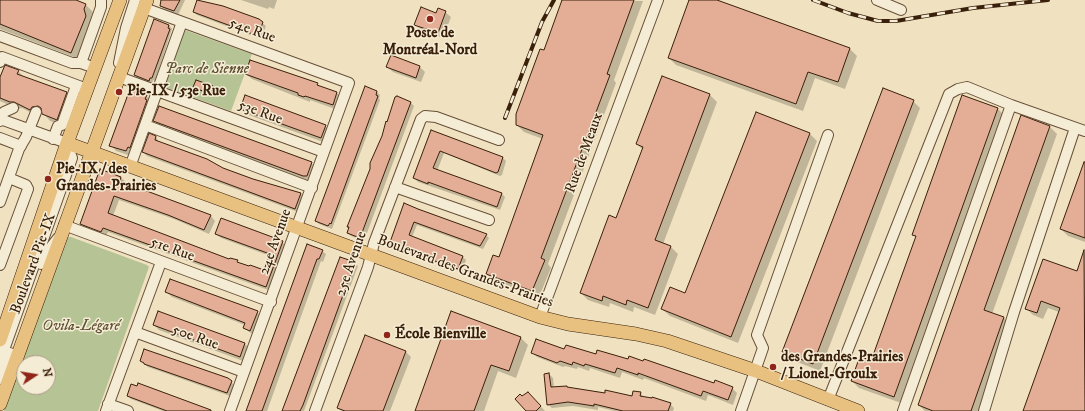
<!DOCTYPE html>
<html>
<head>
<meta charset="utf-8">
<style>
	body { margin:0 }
	#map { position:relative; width:1085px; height:411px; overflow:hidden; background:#f0e2c0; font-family:"IM FELL DW Pica",serif }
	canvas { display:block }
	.north { position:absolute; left:16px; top:355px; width:40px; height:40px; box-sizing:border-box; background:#f5ecd6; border:1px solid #aa9a85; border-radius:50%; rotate:78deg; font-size:11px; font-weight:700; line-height:16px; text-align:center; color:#3a200b }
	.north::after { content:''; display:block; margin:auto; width:14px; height:18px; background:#8f2418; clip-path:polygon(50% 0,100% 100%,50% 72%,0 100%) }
</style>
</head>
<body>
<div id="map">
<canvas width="1085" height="411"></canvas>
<div class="north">N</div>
</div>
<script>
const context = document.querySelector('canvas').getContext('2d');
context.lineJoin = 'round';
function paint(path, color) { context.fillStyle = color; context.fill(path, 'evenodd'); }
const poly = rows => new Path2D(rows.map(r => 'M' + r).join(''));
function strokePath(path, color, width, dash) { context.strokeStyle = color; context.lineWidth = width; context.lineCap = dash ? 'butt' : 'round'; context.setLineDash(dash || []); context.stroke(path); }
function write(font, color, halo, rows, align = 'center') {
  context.font = font + ' "IM FELL DW Pica",serif'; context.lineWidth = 3; context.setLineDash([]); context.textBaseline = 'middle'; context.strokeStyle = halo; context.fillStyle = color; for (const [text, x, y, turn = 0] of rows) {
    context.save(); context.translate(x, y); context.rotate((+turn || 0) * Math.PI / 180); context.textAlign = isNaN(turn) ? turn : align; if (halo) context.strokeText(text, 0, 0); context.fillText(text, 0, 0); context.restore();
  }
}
paint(poly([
	[182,29,252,54,231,111,162,86],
	[68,237,71,237,147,265,149,267,98,411,4,411],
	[24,363,48,363,48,387,24,387]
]), '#b6c495');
paint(poly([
	[0,0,73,0,86,5,93,12,91,17,92,24,79,59,0,29],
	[163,0,185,0,178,15,165,10,161,6],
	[198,0,223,7,262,23,266,26,261,39,197,15,194,12],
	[241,0,277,0,274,9,269,7,268,9],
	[563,0,643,1,614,80,616,83,548,264,551,268,539,297,494,281,487,274,500,258,543,139,524,132,517,125],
	[690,0,715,0,850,49,857,56,845,89,815,78,803,111,676,65,669,58],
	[445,12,451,17,443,38,421,30,416,25,437,14],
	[155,20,169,25,172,29,155,81,153,80,152,84,138,79,135,75],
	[387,67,420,67,425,72,421,82,393,72],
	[18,71,24,77,66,93,73,100,64,126,50,121,43,113,37,116,22,108,18,109,0,101,0,82],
	[246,74,317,84,321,87,337,93,342,99,338,110,310,100,310,102,252,79],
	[662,77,710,95,717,102,663,244,671,247,678,254,655,315,634,307,633,312,610,303,609,307,588,300,581,293,617,219,643,150,637,144],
	[194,87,212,87,215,90,213,96,198,90],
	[365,87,377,92,380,95,379,98,380,100,332,229,319,224,316,221],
	[146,96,152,101,131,156,116,151,111,145],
	[963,97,998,109,1005,116,901,403,859,388,852,381,872,362,917,238,913,235],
	[913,101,920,108,820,371,790,359,783,352],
	[411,103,414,106,364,241,351,236,348,233,348,226,388,123],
	[241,108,325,126,330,131,326,143,246,114],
	[757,113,810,134,817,141,738,343,670,316,662,309,686,294],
	[154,121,311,163,317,168,309,181,160,126],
	[1050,127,1057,134,992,314,1004,318,1011,325,980,411,925,411,919,405],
	[431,131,503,158,506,161,502,175,500,176,444,153,437,171,502,194,505,197,500,210,418,182,414,178],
	[150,135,156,137,159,142,223,169,253,180,301,194,304,197,298,212,147,156,143,152],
	[1085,163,1085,242,1068,236,1061,229],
	[100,170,121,178,126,182,125,184,211,216,215,221,209,234,174,219,119,200,113,216,230,260,264,271,270,256,221,238,216,234,282,242,287,247,271,291,108,232,106,236,86,229,81,224],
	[405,204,486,235,489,238,483,249,417,225,412,237,463,257,466,260,462,272,393,248,390,244],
	[307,245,322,251,326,254,323,262,321,261,267,411,247,411],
	[1085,250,1085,411,1024,411,1059,312,1048,308,1043,319,1033,315,1026,308,1077,272],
	[354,263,358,266,304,411,283,411],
	[166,291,257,312,262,317,255,336,244,328,245,325,172,297],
	[158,312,245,344,250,349,246,362,159,330,154,325],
	[366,336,406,352,411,357,390,411,342,411,338,408],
	[521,338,528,345,516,378,498,371,484,411,416,411],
	[565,350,596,355,732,388,737,393,733,405,708,395,706,401,644,378,643,380,622,372,620,378,590,368,589,371,578,367,577,369,565,366,563,367,537,357,532,352],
	[141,361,231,382,234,385,230,396,148,367],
	[549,374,553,378,554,388,632,398,640,393,644,397,670,404,674,408,673,411,615,411,598,407,598,410,573,406,552,408,548,405],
	[128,396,211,411,163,411,131,399],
	[522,398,533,398,545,411,527,411]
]), '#0003');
const building = poly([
	[0,0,76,0,86,4,84,9,86,16,71,53,0,24,0,0],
	[161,0,180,0,174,11,160,6,161,0],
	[197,0,223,6,259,19,263,22,258,36,193,12,197,0],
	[562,0,634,0,607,74,610,75,541,258,545,260,532,291,486,274,493,255,499,257,543,135,516,125,516,114,540,49,544,50,562,0],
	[689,0,717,0,850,48,838,82,808,72,796,104,668,58,689,0],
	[421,7,436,13,438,8,446,11,438,33,414,25,421,7],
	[154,19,169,25,168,28,170,29,152,78,150,78,149,81,134,75,154,19],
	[391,55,420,66,416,78,386,67,391,55],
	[250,60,318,83,317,85,337,92,333,105,305,96,304,97,298,95,298,93,245,74,250,60],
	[5,65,19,70,17,74,67,92,57,120,42,114,41,108,38,106,32,107,30,110,14,102,10,102,0,98,0,77,5,65],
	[662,76,710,94,655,240,671,246,648,308,627,300,626,305,603,296,602,301,580,293,609,215,616,218,643,147,636,144,662,76],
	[196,80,213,86,210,94,193,87,196,80],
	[365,86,377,91,376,95,378,96,331,224,330,223,328,226,315,221,365,86],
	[883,88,914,100,813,364,782,352,883,88],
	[130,89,147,95,145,99,147,100,130,148,128,147,126,151,109,146,130,89],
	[245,95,326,125,321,138,240,109,245,95],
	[962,95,998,108,894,397,851,381,860,356,871,361,916,236,912,235,962,95],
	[397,96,411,102,360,238,347,233,349,227,347,227,370,169,370,163,382,136,386,121,387,122,395,97,397,96],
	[159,106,312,162,307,176,303,176,153,121,159,106],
	[756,112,810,133,731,337,661,309,670,287,685,293,756,112],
	[1021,115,1050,126,984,310,1004,317,971,411,933,411,918,405,1021,115],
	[431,130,503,157,498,172,496,173,440,151,433,168,502,193,497,207,428,182,428,184,413,178,431,130],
	[149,133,156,136,155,140,207,159,223,168,253,179,301,193,295,209,142,152,149,133],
	[1084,162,1085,162,1085,238,1060,229,1084,162],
	[100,169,121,177,120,181,211,215,204,230,168,215,114,196,108,213,229,259,230,258,238,260,237,262,249,266,250,265,264,270,270,254,215,234,221,218,283,241,266,287,103,228,101,232,80,224,100,169],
	[404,203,418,209,487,234,480,246,414,222,409,235,463,256,458,269,389,245,404,203],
	[307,244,323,250,319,259,317,259,262,411,246,411,307,244],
	[1084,250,1085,411,1023,411,1060,308,1041,301,1037,313,1025,309,1043,259,1077,271,1084,250],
	[340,257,355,262,303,405,300,411,282,411,340,257],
	[170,279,258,311,250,331,243,328,245,323,165,292,170,279],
	[158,311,245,343,240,357,153,325,158,311],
	[451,311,521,337,509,371,491,365,474,411,415,411,451,311],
	[365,335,406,351,383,411,345,411,337,408,365,335],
	[536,339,564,349,566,345,596,354,597,350,628,359,629,356,643,361,644,359,714,383,715,380,733,387,728,400,703,391,701,396,638,373,638,375,617,368,615,373,585,364,584,366,573,362,572,365,560,361,557,363,531,353,536,339],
	[144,349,228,378,232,381,227,393,144,364,144,363,140,361,144,349],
	[549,373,551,387,567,386,567,387,605,393,605,390,632,396,633,391,641,392,640,396,652,398,652,397,671,403,668,411,623,411,594,404,594,406,568,402,547,405,544,374,549,373],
	[138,383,211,410,211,411,167,411,127,396,131,384,137,386,138,383],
	[528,392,541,406,536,411,526,411,515,399,520,394,522,396,528,392]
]);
paint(building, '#e4ad95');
strokePath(building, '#3a200b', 1);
const minor = poly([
	[877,0,901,10],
	[144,8,349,83,230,411],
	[0,36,72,63,81,63],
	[0,62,2,57,87,89],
	[119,63,126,28,135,0],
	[95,68,81,63,101,7,101,0],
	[119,77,324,152],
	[0,119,67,143,72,158,0,361],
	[0,121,4,112,13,108],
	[145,125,312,188],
	[0,138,21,146],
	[53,139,58,126,62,125,76,86],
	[130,167,182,22],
	[395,187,489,220],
	[0,202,19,149,26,137,36,112],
	[64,225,271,302],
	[41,264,44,256,58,238],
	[0,265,28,189,26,185,9,178],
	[540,317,658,0],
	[135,332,244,372],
	[0,379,10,353],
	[828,400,949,94,958,89,967,87,1011,105,1085,131],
	[108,404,128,411],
	[106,411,161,262],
	[315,411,368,267,374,243,421,119,425,116,436,117,499,140],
	[741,411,763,348,757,335,828,135],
	[903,411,1011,105],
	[984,411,1014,312,1075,128]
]);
const major = poly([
	[67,143,540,317,568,324,636,334,667,341,756,371,858,411],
	[0,340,67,143,120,0],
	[0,404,147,0]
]);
strokePath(minor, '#685038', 12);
strokePath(major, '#3a200b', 14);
strokePath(minor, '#f5ecd6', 10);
strokePath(major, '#e8c180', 13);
const rail = poly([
	[813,0,848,13,878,21,896,21,973,8,1048,0],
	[505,118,542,22,554,0]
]);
strokePath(rail, '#3a200b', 4);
strokePath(rail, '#f5ecd6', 2.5, [8]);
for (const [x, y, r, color] of [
	[430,19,4,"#8f2418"],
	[119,92,4,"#8f2418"],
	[48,179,4,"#8f2418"],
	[387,335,4,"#8f2418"],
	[773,367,4,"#8f2418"]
]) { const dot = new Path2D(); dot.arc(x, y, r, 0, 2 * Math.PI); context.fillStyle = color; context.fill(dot); strokePath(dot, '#f5ecd6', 1.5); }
write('15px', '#3a200b', '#f5ecd6', [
	["54e Rue",252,31,20],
	["53e Rue",260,113,20],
	["Rue de Meaux",585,153,-70],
	["24e Avenue",276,242,-70],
	["51e Rue",172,250,20],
	["Boulevard Pie-IX",34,264,-70],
	["25e Avenue",352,264,-71],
	["Boulevard des Grandes-Prairies",465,272,20],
	["50e Rue",195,338,20]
]);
write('bold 15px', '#3a200b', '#f5ecd6', [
	["Poste de",430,34,"center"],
	["Montréal-Nord",430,51,"center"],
	["Pie-IX / 53e Rue",127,92],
	["Pie-IX / des",56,170],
	["Grandes-Prairies",56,187],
	["École Bienville",395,335],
	["des Grandes-Prairies",781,358],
	["/ Lionel-Groulx",781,375]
], 'left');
write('italic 15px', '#5f5134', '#f5ecd6', [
	["Parc de Sienne",207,70],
	["Ovila-Légaré",81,327]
]);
</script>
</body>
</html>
